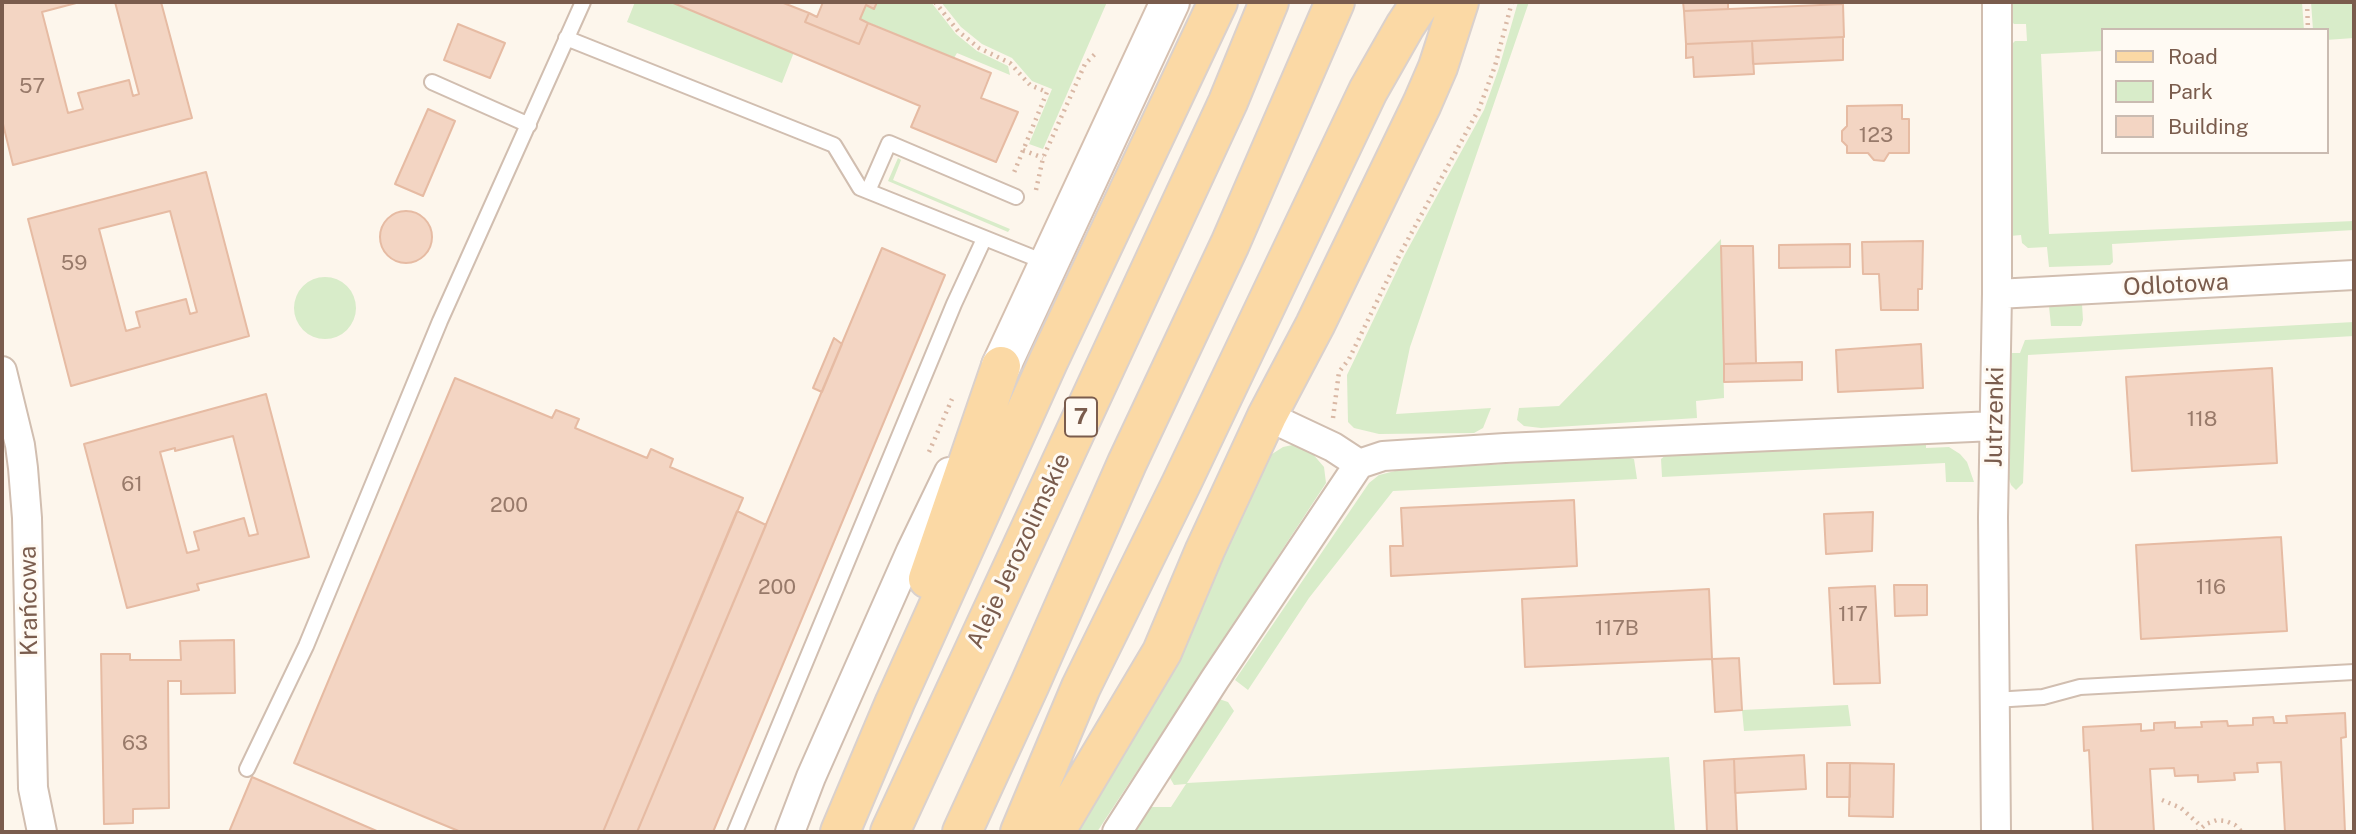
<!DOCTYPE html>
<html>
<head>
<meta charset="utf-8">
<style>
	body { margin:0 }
	#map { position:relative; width:2356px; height:834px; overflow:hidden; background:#fdf6ec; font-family:"Public Sans",sans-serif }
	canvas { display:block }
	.frame { position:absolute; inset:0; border:4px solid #7a5c4d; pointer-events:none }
	.legend { position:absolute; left:2101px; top:28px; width:228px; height:126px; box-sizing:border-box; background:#fffaf3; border:2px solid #cabbb1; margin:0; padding:9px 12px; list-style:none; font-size:21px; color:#7a5c4d }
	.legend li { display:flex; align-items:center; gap:14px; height:35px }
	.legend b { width:35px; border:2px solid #cabbb1 }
</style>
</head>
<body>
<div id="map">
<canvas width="2356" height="834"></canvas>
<div class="frame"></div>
<ul class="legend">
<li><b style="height:9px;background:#fbd9a5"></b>Road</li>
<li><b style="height:19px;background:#d8ecc9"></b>Park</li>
<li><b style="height:19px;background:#f3d5c3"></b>Building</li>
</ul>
</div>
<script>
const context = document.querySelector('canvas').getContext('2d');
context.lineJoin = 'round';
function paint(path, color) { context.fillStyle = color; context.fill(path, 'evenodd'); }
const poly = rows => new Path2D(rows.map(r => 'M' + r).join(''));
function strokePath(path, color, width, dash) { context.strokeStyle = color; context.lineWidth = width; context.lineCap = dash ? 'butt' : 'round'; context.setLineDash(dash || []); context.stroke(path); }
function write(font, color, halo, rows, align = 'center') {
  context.font = font + ' "Public Sans",sans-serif'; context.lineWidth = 6; context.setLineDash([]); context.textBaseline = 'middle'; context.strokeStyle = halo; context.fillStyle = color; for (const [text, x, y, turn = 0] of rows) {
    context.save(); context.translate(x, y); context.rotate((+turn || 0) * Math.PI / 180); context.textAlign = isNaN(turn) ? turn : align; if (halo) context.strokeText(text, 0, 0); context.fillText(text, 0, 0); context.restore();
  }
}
paint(poly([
	[635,2,671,2,794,52,782,83,627,22],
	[877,2,931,2,956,34,977,51,1008,66,1010,75,957,53,954,58,860,19,866,5,874,9],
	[941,2,1107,2,1043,149,1029,144,1052,89,1032,81,1012,58,982,44,961,27],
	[1518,2,1529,2,1410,347,1396,414,1491,408,1483,428,1474,433,1379,434,1354,428,1348,422,1347,375,1404,256,1484,110,1499,68],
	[2011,2,2302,2,2304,30,2102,30,2102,51,2041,54,2049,234,2354,221,2354,230,2112,244,2113,262,2110,265,2049,267,2047,247,2028,248,2022,243,2021,235,2010,236,2010,46,2015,41,2027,41,2026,24,2014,24,2010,20],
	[2311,2,2354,2,2354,38,2326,40,2326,30,2313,30],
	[898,158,901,160,893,180,1010,229,1008,232,888,181],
	[1721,239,1724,398,1696,401,1697,418,1541,428,1524,426,1517,420,1519,408,1559,406],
	'294 308a31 31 0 1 1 62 0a31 31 0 1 1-62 0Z',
	[2082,304,2083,320,2081,326,2051,326,2049,306],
	[2354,322,2354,336,2028,355,2023,483,2016,490,2011,485,2009,479,2010,353,2020,353,2025,340],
	[1926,442,1926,448,1949,447,1960,454,1967,462,1974,482,1946,482,1945,463,1662,477,1661,459,1666,455],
	[1297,444,1312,453,1324,467,1326,483,1097,832,1070,832,1269,456,1283,447],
	[1627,457,1634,459,1637,479,1393,491,1309,598,1248,690,1235,680,1369,483,1379,475,1399,470],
	[1219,699,1228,702,1234,711,1187,783,1669,757,1675,832,1133,832,1151,807,1171,807,1186,784,1174,785,1170,778,1172,771],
	[1848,705,1851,726,1744,731,1742,710]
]), '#d8ecc9');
const building = poly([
	[2,2,80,2,42,12,68,113,83,109,78,93,129,80,133,96,139,94,115,2,161,2,192,118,13,165,2,120,2,2],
	[671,2,781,2,809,13,805,22,859,44,868,23,991,73,981,98,1018,112,996,162,911,127,920,106,671,2],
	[823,2,877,2,874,9,866,5,860,19,868,23,859,44,805,22,809,13,817,17,823,2],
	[1683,2,1728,2,1728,9,1684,11,1683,2],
	[1843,4,1844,37,1686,44,1684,11,1843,4],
	[458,24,505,43,490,78,444,60,458,24],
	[1843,37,1843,60,1753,64,1752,41,1843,37],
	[1752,41,1754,74,1694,77,1693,57,1686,58,1686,44,1752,41],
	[1902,105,1902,119,1909,119,1909,153,1889,153,1884,161,1874,160,1868,153,1847,153,1847,146,1842,141,1842,131,1847,126,1847,106,1902,105],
	[428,109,455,121,423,196,395,184,428,109],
	[206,172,249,336,71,386,28,219,206,172],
	[170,211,197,312,190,314,186,299,136,312,140,327,126,331,99,229,170,211],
	'380 237a26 26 0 1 1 52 0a26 26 0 1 1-52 0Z',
	[1923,241,1922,289,1918,289,1918,310,1881,310,1879,274,1863,274,1862,242,1923,241],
	[1850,244,1850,267,1779,268,1779,245,1850,244],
	[1721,246,1753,246,1756,363,1724,364,1721,246],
	[882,248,945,275,713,832,637,832,882,248],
	[834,338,842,344,822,392,813,388,834,338],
	[1921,344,1923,388,1838,392,1836,350,1921,344],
	[1802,362,1802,380,1724,382,1724,364,1802,362],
	[2272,368,2277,463,2132,471,2126,377,2272,368],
	[455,378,552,418,556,410,579,419,575,428,647,458,651,449,673,459,670,467,743,498,603,832,461,832,294,763,455,378],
	[266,394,309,557,197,584,199,590,127,608,84,444,266,394],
	[233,436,258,534,249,536,244,518,194,532,199,550,187,553,160,452,175,448,175,451,233,436],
	[1574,500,1577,566,1391,576,1390,546,1403,546,1401,508,1574,500],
	[737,511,766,525,637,832,603,832,737,511],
	[1873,512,1872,551,1826,554,1824,514,1873,512],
	[2281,537,2287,631,2141,639,2136,545,2281,537],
	[1894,585,1927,585,1927,615,1895,616,1894,585],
	[1875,586,1880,683,1834,684,1829,588,1875,586],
	[1709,589,1712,659,1525,667,1522,599,1709,589],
	[234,640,235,693,181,694,181,681,168,681,169,808,133,809,133,823,104,824,101,654,130,654,130,660,181,660,180,641,234,640],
	[1739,658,1742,710,1715,712,1712,659,1739,658],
	[2345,713,2346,737,2341,738,2345,832,2285,832,2281,762,2257,763,2258,772,2234,773,2235,780,2198,782,2198,775,2175,776,2174,768,2150,769,2154,832,2093,832,2089,750,2084,751,2083,727,2141,724,2141,731,2154,730,2154,723,2175,722,2175,728,2202,727,2201,722,2227,721,2228,726,2253,725,2253,718,2273,717,2274,723,2287,723,2286,716,2345,713],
	[1804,755,1806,789,1735,793,1734,759,1804,755],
	[1734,759,1737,832,1707,832,1704,761,1734,759],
	[1827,763,1850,763,1850,797,1827,797,1827,763],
	[1850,763,1894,764,1893,817,1849,816,1850,763],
	[252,777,379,832,229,832,252,777]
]);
paint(building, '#f3d5c3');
strokePath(building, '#e6bba3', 2);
const service = poly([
	[566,38,834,145,860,188,1047,263],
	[432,82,529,125],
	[868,191,889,143,1016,197],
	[1994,700,2043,697,2080,687,2354,672],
	[247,769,306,646,440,321,583,2],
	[735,832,954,304,984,239]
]);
const minor = poly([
	[1997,294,2354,275],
	[2,371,20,445,23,468,27,518,33,788,42,832],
	[1267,416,1333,447,1359,464],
	[790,832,811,777,911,551,949,472],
	[1117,832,1215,679,1359,464,1383,456,1505,448,1994,426],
	[1996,832,1993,517,1997,294,1997,2]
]);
const secondary = poly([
	[1001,366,1170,2]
]);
const primary = poly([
	[928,579,1001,366],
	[840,832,895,702,1048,362,1218,2],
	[890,832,1228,102,1269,2],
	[962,832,1030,684,1127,463,1230,244,1335,2],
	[1020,832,1081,687,1181,484,1368,91,1405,26,1421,2],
	[1055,832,1162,652,1205,550,1267,416,1315,325,1422,104,1438,67,1459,2]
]);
strokePath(service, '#d1beb0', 18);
strokePath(minor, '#d1beb0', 32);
strokePath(secondary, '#d6c0b0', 42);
strokePath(primary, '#dad1cd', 42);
strokePath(poly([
	[935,2,958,31,979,48,1010,63,1030,85,1047,92,1013,175],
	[2307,2,2308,30],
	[1023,150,1043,158],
	[1036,190,1043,158,1085,64,1095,54],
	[1333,418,1339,372,1349,359,1400,254,1479,109,1495,66,1512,2],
	[929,452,952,399],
	[2162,800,2181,808,2202,827],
	[2197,832,2206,824,2217,820,2226,821,2235,825,2242,832]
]), '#d9b8a5', 4.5, [2, 5]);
strokePath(service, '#fff', 14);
strokePath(minor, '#fff', 28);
strokePath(secondary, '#fff', 38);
strokePath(primary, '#fbd9a5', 38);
write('21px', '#987a6a', null, [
	["57",32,87],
	["123",1876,136],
	["59",74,264],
	["118",2202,420],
	["61",132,485],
	["200",509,506],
	["200",777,588],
	["116",2211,588],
	["117",1853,615],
	["117B",1617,629],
	["63",135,744]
]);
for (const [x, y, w] of [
	[1081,417,32]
]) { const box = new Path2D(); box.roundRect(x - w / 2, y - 19.5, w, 39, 5); context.fillStyle = '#fffaf3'; context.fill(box); strokePath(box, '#7a5c4d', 2); }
write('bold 23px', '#7a5c4d', null, [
	["7",1081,417]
]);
write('24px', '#7a5c4d', '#fffaf3', [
	["Odlotowa",2176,285,-3],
	["Jutrzenki",1995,417,-89],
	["Aleje Jerozolimskie",1019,551,-65],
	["Krańcowa",29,601,-91]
]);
</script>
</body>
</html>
